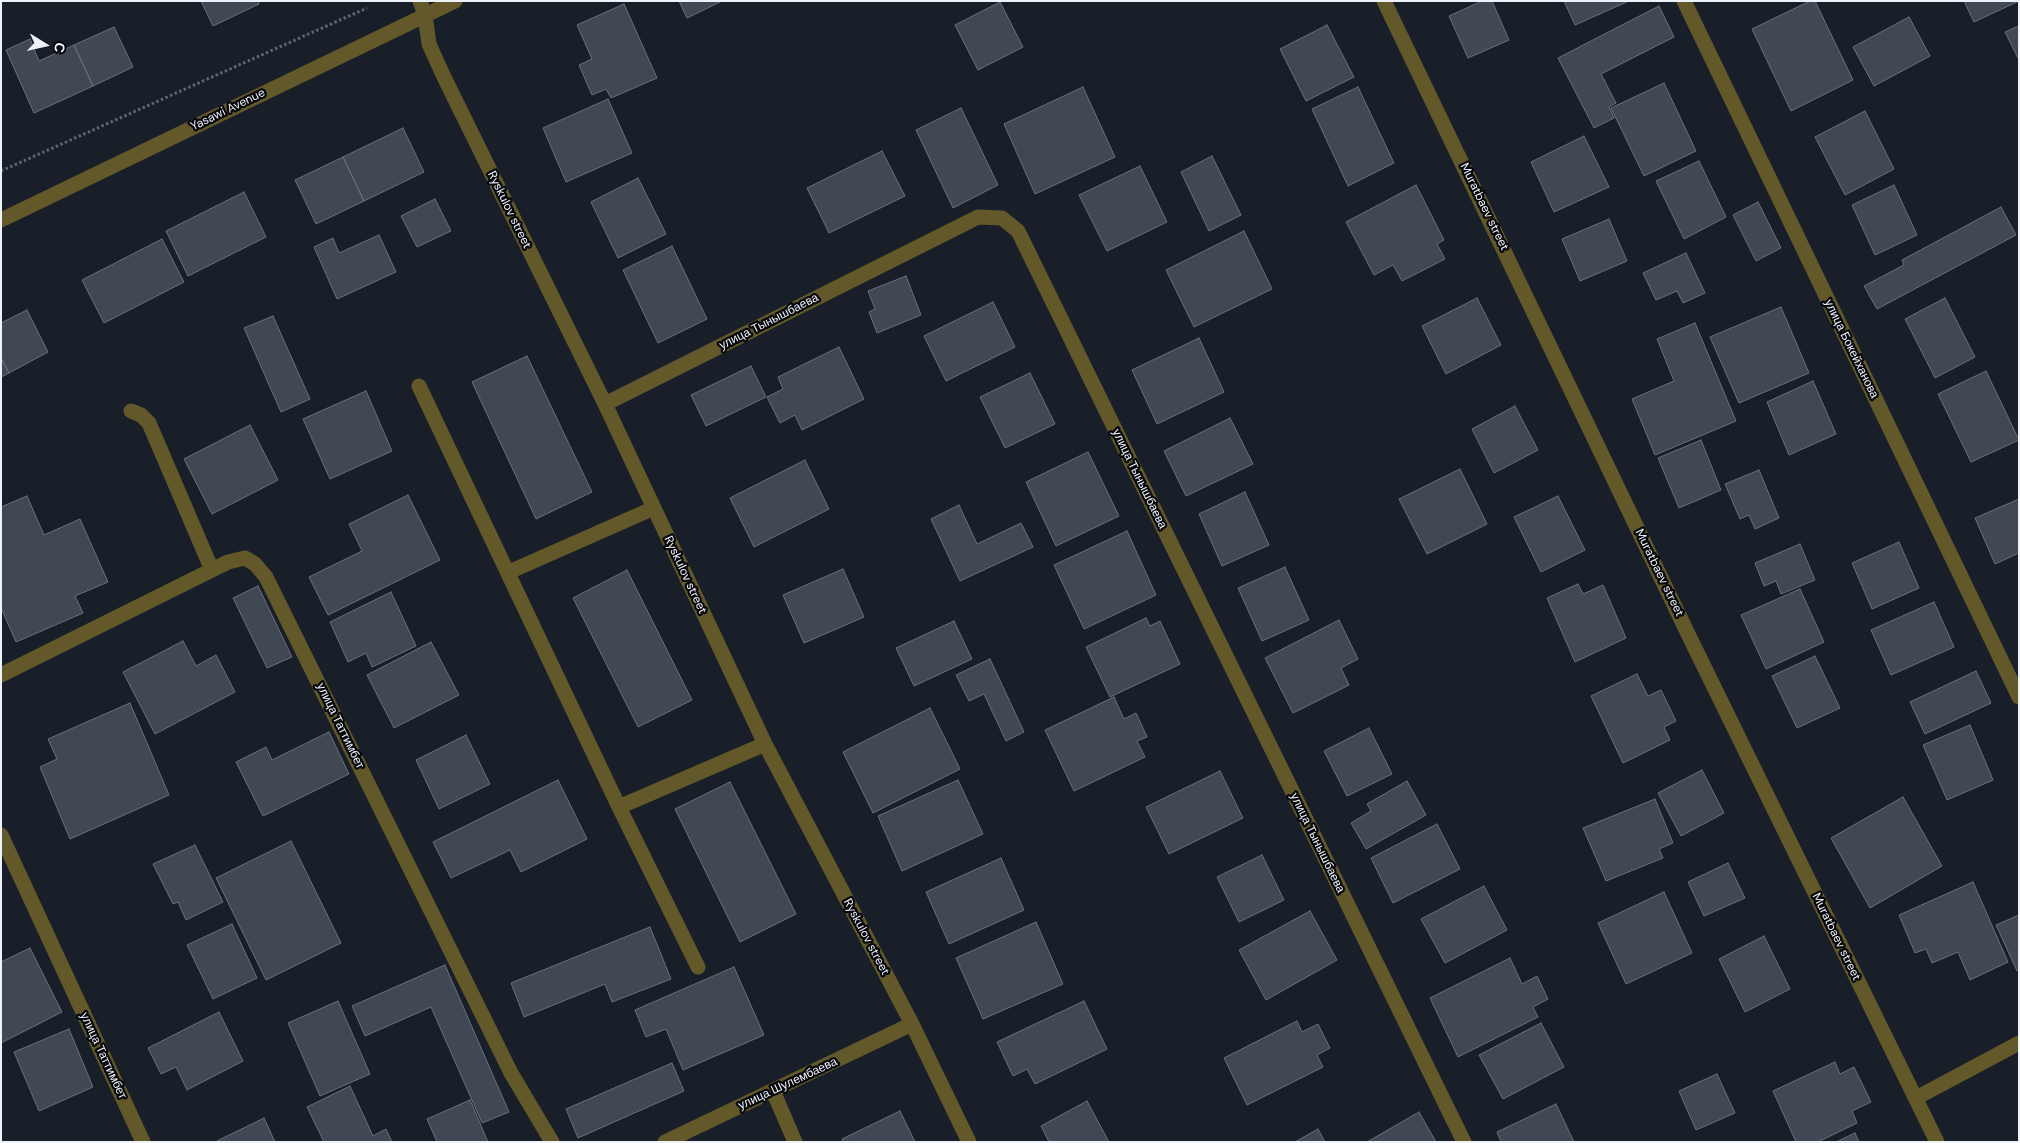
<!DOCTYPE html>
<html>
<head>
<meta charset="utf-8">
<style>
	body { margin:0 }
	#map { position:relative; width:2020px; height:1143px; overflow:hidden; background:#181f28; font-family:"DM Sans",sans-serif }
	canvas { display:block }
	.frame { position:absolute; inset:0; border:2px solid #eef2f9; pointer-events:none }
	.north { position:absolute; left:20px; top:20px; width:50px; height:50px; -webkit-text-stroke:4px #06080c; paint-order:stroke; rotate:100deg; font-size:14px; font-weight:700; line-height:20px; text-align:center; color:#eef2f9 }
	.north::after { content:''; display:block; margin:auto; width:18px; height:22px; background:#eef2f9; clip-path:polygon(50% 0,100% 100%,50% 72%,0 100%) }
</style>
</head>
<body>
<div id="map">
<canvas width="2020" height="1143"></canvas>
<div class="frame"></div>
<div class="north">С</div>
</div>
<script>
const context = document.querySelector('canvas').getContext('2d');
context.lineJoin = 'round';
function paint(path, color) { context.fillStyle = color; context.fill(path, 'evenodd'); }
const poly = rows => new Path2D(rows.map(r => 'M' + r).join(''));
function strokePath(path, color, width, dash) { context.strokeStyle = color; context.lineWidth = width; context.lineCap = dash ? 'butt' : 'round'; context.setLineDash(dash || []); context.stroke(path); }
function write(font, color, halo, rows, align = 'center') {
  context.font = font + ' "DM Sans",sans-serif'; context.lineWidth = 4.5; context.setLineDash([]); context.textBaseline = 'middle'; context.strokeStyle = halo; context.fillStyle = color; for (const [text, x, y, turn = 0] of rows) {
    context.save(); context.translate(x, y); context.rotate((+turn || 0) * Math.PI / 180); context.textAlign = isNaN(turn) ? turn : align; if (halo) context.strokeText(text, 0, 0); context.fillText(text, 0, 0); context.restore();
  }
}
const building = poly([
	[201,1,258,1,259,4,213,26,201,1],
	[679,1,722,1,687,18,679,1],
	[1482,1,1492,1,1509,40,1468,58,1449,16,1482,1],
	[1564,1,1629,1,1575,25,1564,1],
	[1810,1,1815,1,1853,80,1791,111,1752,29,1810,1],
	[1964,1,2019,1,1974,22,1964,1],
	[1000,2,1023,47,978,70,955,25,1000,2],
	[624,4,657,78,611,98,606,89,592,95,579,65,592,59,577,25,624,4],
	[1659,6,1674,37,1601,74,1616,103,1609,107,1614,118,1594,128,1558,58,1659,6],
	[1909,17,1930,56,1874,86,1853,47,1909,17],
	[1327,25,1354,77,1306,101,1280,49,1327,25],
	[2019,26,2019,60,2005,32,2019,26],
	[114,27,133,67,93,86,74,45,114,27],
	[30,39,39,61,74,45,93,86,34,113,6,50,30,39],
	[1664,83,1696,151,1644,176,1611,108,1664,83],
	[1083,87,1115,157,1035,194,1004,124,1083,87],
	[1358,87,1394,163,1348,186,1312,109,1358,87],
	[608,99,632,153,566,182,543,128,608,99],
	[961,108,998,185,953,208,916,130,961,108],
	[1865,111,1894,169,1845,195,1815,137,1865,111],
	[403,128,424,172,364,201,343,157,403,128],
	[1584,136,1609,187,1554,212,1531,162,1584,136],
	[882,151,905,196,829,233,807,188,882,151],
	[1212,156,1241,215,1209,231,1181,172,1212,156],
	[343,157,364,201,316,224,295,180,343,157],
	[1699,161,1726,217,1684,239,1656,181,1699,161],
	[1140,166,1167,222,1107,251,1079,195,1140,166],
	[638,178,666,234,618,258,591,202,638,178],
	[1416,185,1444,240,1437,244,1445,259,1402,281,1393,265,1374,275,1346,222,1416,185],
	[1894,185,1917,235,1875,255,1852,205,1894,185],
	[244,192,266,237,188,276,166,231,244,192],
	[435,199,451,231,417,247,401,216,435,199],
	[1758,202,1781,248,1756,261,1733,215,1758,202],
	[2001,207,2016,235,1877,309,1864,286,1904,265,1902,260,2001,207],
	[1609,219,1627,261,1580,281,1562,239,1609,219],
	[1244,231,1272,289,1194,327,1166,270,1244,231],
	[379,235,396,272,337,299,314,247,333,238,339,253,379,235],
	[162,239,184,282,104,323,82,280,162,239],
	[672,246,707,319,658,343,623,270,672,246],
	[1686,253,1705,293,1683,303,1677,291,1656,300,1643,273,1686,253],
	[906,276,921,315,877,333,869,312,875,309,868,291,906,276],
	[1477,298,1501,345,1446,374,1422,326,1477,298],
	[1945,298,1975,357,1935,378,1905,319,1945,298],
	[993,302,1015,347,946,381,924,336,993,302],
	[1781,307,1809,373,1739,403,1710,337,1781,307],
	[27,310,48,352,9,373,1,358,1,323,27,310],
	[273,316,310,399,281,412,244,328,273,316],
	[1695,323,1736,421,1655,455,1632,399,1674,381,1657,339,1695,323],
	[1199,338,1224,392,1157,424,1132,370,1199,338],
	[839,347,864,399,802,430,795,415,780,423,767,397,783,389,778,377,839,347],
	[527,356,592,492,536,519,472,382,527,356],
	[1,358,9,373,1,377,1,358],
	[751,366,766,397,706,426,691,395,751,366],
	[1986,371,2019,440,1971,462,1938,394,1986,371],
	[1030,373,1055,424,1005,448,980,397,1030,373],
	[1813,381,1836,434,1789,455,1767,402,1813,381],
	[366,391,392,451,330,479,303,419,366,391],
	[1515,406,1538,450,1494,473,1472,429,1515,406],
	[1230,418,1253,464,1186,496,1164,451,1230,418],
	[250,425,278,480,212,514,184,459,250,425],
	[1701,440,1721,490,1679,508,1658,458,1701,440],
	[1088,452,1119,516,1056,546,1026,482,1088,452],
	[805,460,829,509,754,547,730,498,805,460],
	[1460,469,1487,524,1427,554,1399,499,1460,469],
	[1759,470,1779,518,1755,529,1749,515,1740,519,1725,484,1759,470],
	[1245,492,1269,545,1222,566,1199,514,1245,492],
	[408,495,440,560,328,615,309,577,362,551,349,524,408,495],
	[27,496,44,535,80,519,108,582,75,596,83,613,16,642,1,608,1,507,27,496],
	[1558,496,1585,550,1541,572,1514,517,1558,496],
	[2019,499,2019,553,1995,564,1975,518,2019,499],
	[959,505,977,544,1021,523,1033,547,960,581,931,519,959,505],
	[1127,531,1156,595,1084,629,1054,565,1127,531],
	[1899,542,1919,588,1872,609,1852,563,1899,542],
	[1800,544,1815,580,1781,594,1776,581,1764,586,1755,563,1800,544],
	[1285,567,1309,620,1262,641,1238,588,1285,567],
	[843,569,864,617,804,643,783,595,843,569],
	[627,570,692,700,638,727,573,598,627,570],
	[1578,584,1583,594,1603,585,1626,638,1575,662,1547,598,1578,584],
	[258,586,292,657,267,668,233,598,258,586],
	[1800,589,1824,642,1766,669,1741,615,1800,589],
	[391,592,416,646,372,667,366,653,348,662,330,622,391,592],
	[1934,602,1954,647,1891,675,1871,630,1934,602],
	[1146,618,1150,626,1160,621,1180,664,1110,697,1086,647,1146,618],
	[1339,620,1358,659,1341,668,1349,685,1293,713,1265,658,1339,620],
	[954,621,972,659,914,686,896,648,954,621],
	[183,641,196,666,216,655,235,692,155,734,123,672,183,641],
	[431,642,459,695,394,728,367,675,431,642],
	[1815,656,1840,708,1797,728,1772,676,1815,656],
	[990,659,1024,732,1006,741,984,694,969,701,956,675,990,659],
	[1976,671,1991,703,1925,734,1910,702,1976,671],
	[1637,674,1648,696,1661,690,1676,721,1664,727,1670,740,1623,763,1591,696,1637,674],
	[1114,697,1124,719,1136,713,1147,737,1137,741,1145,757,1074,791,1045,730,1114,697],
	[130,703,169,795,70,839,40,767,57,759,48,739,130,703],
	[930,708,960,769,873,813,843,752,930,708],
	[1970,725,1993,780,1947,800,1923,745,1970,725],
	[1369,728,1392,774,1347,796,1324,751,1369,728],
	[329,732,349,774,263,816,236,762,266,747,272,760,329,732],
	[466,735,490,784,439,809,416,760,466,735],
	[1702,770,1724,813,1681,836,1658,793,1702,770],
	[1220,771,1243,818,1169,854,1146,807,1220,771],
	[558,780,587,839,521,872,510,850,451,878,433,842,558,780],
	[958,780,983,834,902,871,878,816,958,780],
	[1407,781,1426,815,1366,849,1351,823,1371,811,1367,804,1407,781],
	[730,782,796,914,740,942,675,809,730,782],
	[1903,797,1942,866,1870,908,1831,838,1903,797],
	[1655,799,1673,843,1659,849,1663,858,1606,881,1583,828,1655,799],
	[1437,824,1460,869,1393,903,1371,858,1437,824],
	[291,841,341,943,266,980,216,878,291,841],
	[195,845,223,902,186,920,178,902,173,904,153,864,195,845],
	[1262,855,1284,900,1239,922,1217,877,1262,855],
	[1001,858,1024,910,949,944,926,892,1001,858],
	[1728,863,1745,898,1704,916,1688,882,1728,863],
	[1973,882,2008,962,1970,980,1958,952,1932,963,1926,949,1915,953,1899,915,1973,882],
	[1484,886,1507,930,1445,963,1421,919,1484,886],
	[1664,892,1692,953,1626,984,1598,923,1664,892],
	[1310,911,1337,960,1266,1000,1239,950,1310,911],
	[2019,915,2019,971,2017,971,1996,925,2019,915],
	[1036,922,1063,984,983,1019,956,958,1036,922],
	[232,924,257,978,213,999,187,945,232,924],
	[650,927,671,979,612,1002,605,984,524,1017,511,983,650,927],
	[1764,936,1790,989,1745,1012,1719,959,1764,936],
	[30,948,62,1012,1,1043,1,962,30,948],
	[1510,958,1522,984,1537,976,1548,999,1533,1007,1538,1017,1458,1057,1430,998,1510,958],
	[445,965,509,1112,482,1123,431,1007,365,1036,352,1006,445,965],
	[734,967,764,1035,683,1070,666,1029,646,1037,635,1010,734,967],
	[338,1001,370,1074,320,1096,288,1023,338,1001],
	[1084,1001,1107,1049,1035,1084,1027,1069,1013,1076,997,1042,1084,1001],
	[219,1012,243,1061,187,1090,176,1067,161,1074,148,1048,219,1012],
	[1297,1021,1302,1032,1318,1024,1330,1048,1317,1055,1323,1067,1247,1105,1224,1058,1297,1021],
	[1541,1023,1564,1067,1503,1099,1479,1055,1541,1023],
	[69,1029,93,1087,39,1111,14,1052,69,1029],
	[1835,1062,1840,1074,1854,1067,1871,1102,1852,1111,1857,1123,1818,1142,1796,1142,1773,1091,1835,1062],
	[672,1063,684,1091,578,1138,566,1109,672,1063],
	[1717,1074,1735,1113,1696,1130,1679,1091,1717,1074],
	[350,1086,373,1136,386,1129,392,1142,324,1142,307,1107,350,1086],
	[470,1100,488,1142,437,1142,427,1119,470,1100],
	[1087,1101,1109,1142,1049,1142,1041,1126,1087,1101],
	[1556,1104,1574,1142,1501,1142,1497,1132,1556,1104],
	[900,1111,915,1142,843,1142,842,1139,900,1111],
	[1419,1112,1436,1142,1367,1142,1419,1112],
	[264,1118,275,1142,215,1142,264,1118],
	[1318,1129,1325,1142,1295,1142,1318,1129],
	[1855,1133,1859,1142,1836,1142,1855,1133]
]);
paint(building, '#404853');
strokePath(building, '#69717d', 1);
strokePath(poly([
	[1,171,367,8]
]), '#60666e', 3, [2.5, 2.5]);
strokePath(poly([
	[420,1,425,15,429,44,444,77,605,404,765,744,912,1024,969,1142],
	[1384,1,1690,638,1937,1142],
	[1684,1,2019,697],
	[1,220,455,1],
	[419,386,619,807,698,967],
	[605,404,978,217,1002,218,1018,231,1464,1142],
	[131,411,141,415,149,423,212,570],
	[509,572,654,508],
	[1,675,228,562,245,558,255,564,266,577,511,1073,552,1142],
	[619,807,765,744],
	[1,835,143,1142],
	[773,1091,795,1142],
	[1916,1098,2019,1043],
	[665,1142,912,1024]
]), '#635829', 15);
write('12px', '#eef2f9', '#06080c', [
	["Yasawi Avenue",228,110,-26],
	["Muratbaev street",1484,207,64],
	["Ryskulov street",509,210,64],
	["улица Тынышбаева",769,322,-27],
	["улица Бокейханова",1851,349,64],
	["улица Тынышбаева",1139,479,64],
	["Muratbaev street",1659,573,64],
	["Ryskulov street",685,575,65],
	["улица Таттимбет",340,726,64],
	["улица Тынышбаева",1317,843,64],
	["Ryskulov street",866,937,62],
	["Muratbaev street",1836,937,64],
	["улица Таттимбет",103,1056,65],
	["улица Шулембаева",788,1084,-25]
]);
</script>
</body>
</html>
